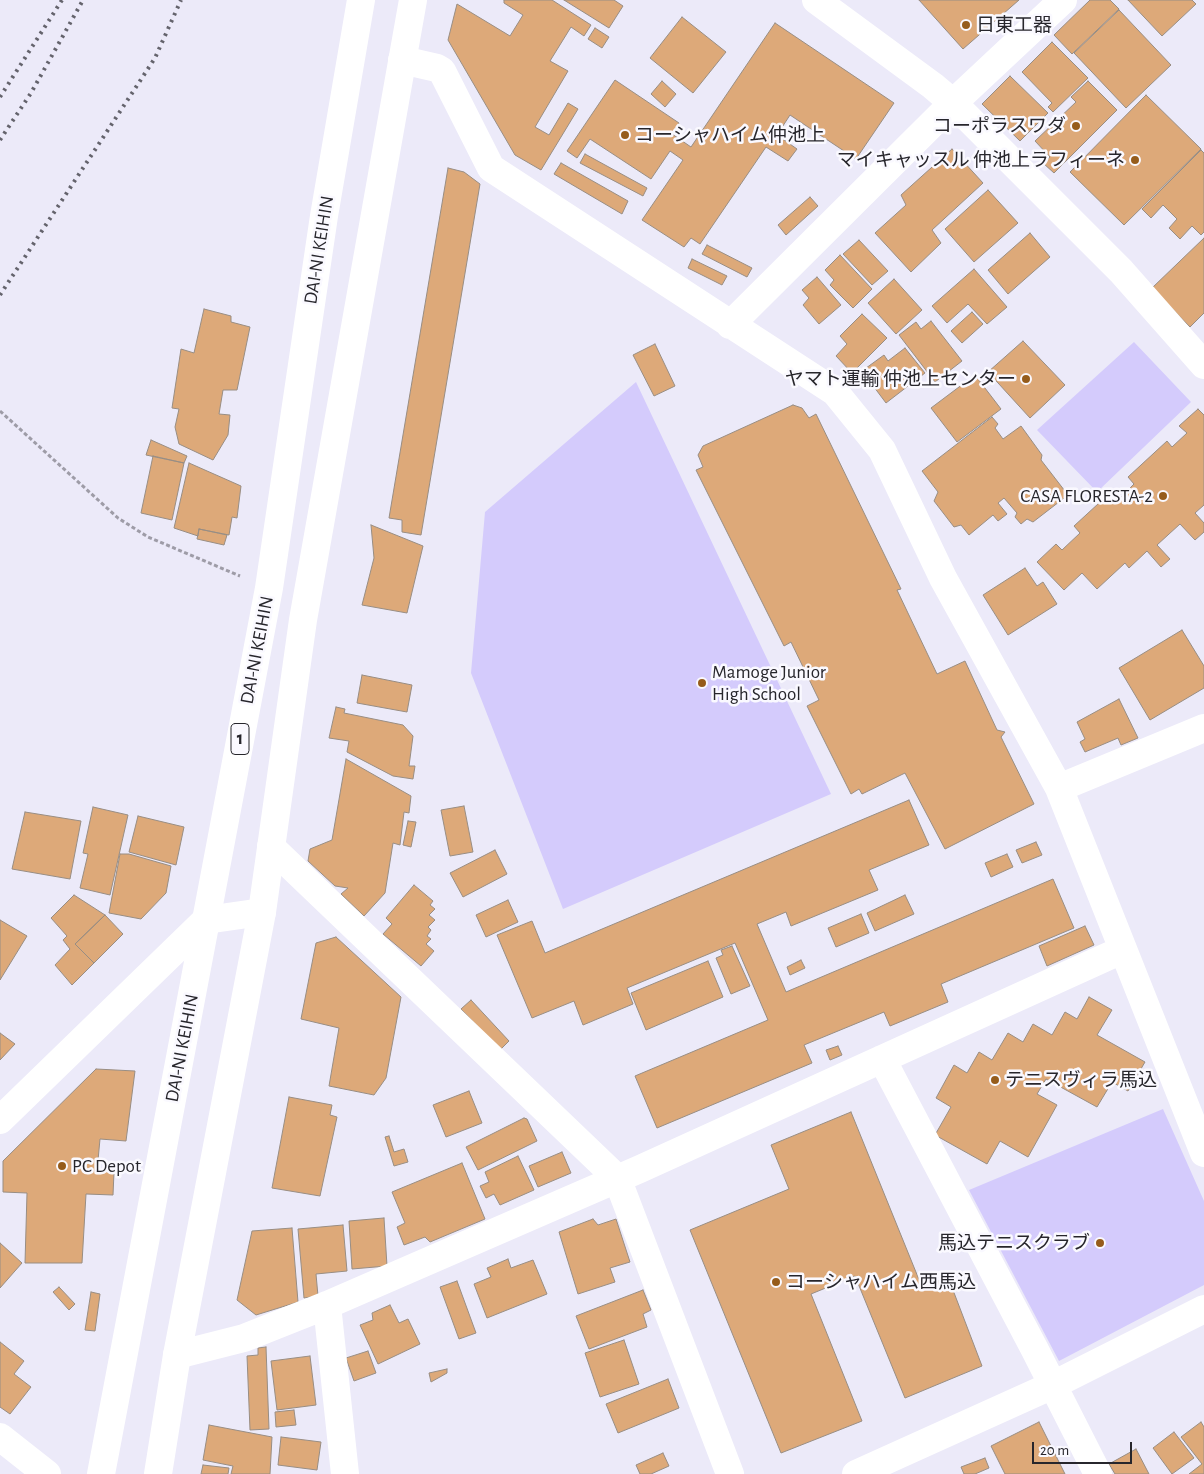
<!DOCTYPE html>
<html>
<head>
<meta charset="utf-8">
<style>
	body { margin:0 }
	#map { position:relative; width:1204px; height:1474px; overflow:hidden; background:#eceaf9; font-family:"Alegreya Sans",sans-serif }
	canvas { display:block }
	.scale { position:absolute; left:1032px; top:1442px; width:100px; height:22px; box-sizing:border-box; border:2px solid #27262c; border-top:0; padding-left:6px; font-size:15px; line-height:18px; white-space:nowrap; color:#27262c; -webkit-text-stroke:4px #faf9ff; paint-order:stroke }
</style>
</head>
<body>
<div id="map">
<canvas width="1204" height="1474"></canvas>
<div class="scale">20 m</div>
</div>
<script>
const context = document.querySelector('canvas').getContext('2d');
context.lineJoin = 'round';
function paint(path, color) { context.fillStyle = color; context.fill(path, 'evenodd'); }
const poly = rows => new Path2D(rows.map(r => 'M' + r).join(''));
function strokePath(path, color, width, dash) { context.strokeStyle = color; context.lineWidth = width; context.lineCap = dash ? 'butt' : 'round'; context.setLineDash(dash || []); context.stroke(path); }
function write(font, color, halo, rows, align = 'center') {
  context.font = font + ' "Alegreya Sans","Noto Sans JP",sans-serif'; context.lineWidth = 5; context.setLineDash([]); context.textBaseline = 'middle'; context.strokeStyle = halo; context.fillStyle = color; for (const [text, x, y, turn = 0] of rows) {
    context.save(); context.translate(x, y); context.rotate((+turn || 0) * Math.PI / 180); context.textAlign = isNaN(turn) ? turn : align; if (halo) context.strokeText(text, 0, 0); context.fillText(text, 0, 0); context.restore();
  }
}
paint(poly([
	[1134,342,1191,402,1097,492,1037,430],
	[636,382,831,794,563,909,471,673,485,512],
	[1163,1109,1204,1201,1204,1285,1059,1361,969,1190]
]), '#d4cbfc');
const building = poly([
	[504,0,552,0,591,25,584,36,571,27,550,61,568,71,535,127,549,135,568,103,578,109,541,170,515,155,448,40,457,4,510,36,523,15,504,3,504,0],
	[564,0,614,0,623,6,609,28,564,0],
	[919,0,1019,0,963,49,919,0],
	[1090,0,1110,0,1119,9,1072,54,1054,35,1090,0],
	[1128,0,1192,0,1196,4,1162,36,1128,0],
	[1119,10,1171,65,1126,108,1074,53,1119,10],
	[682,17,726,52,693,93,650,58,682,17],
	[775,23,894,103,856,159,790,115,777,135,797,149,788,161,766,147,700,244,691,238,684,247,642,220,683,160,670,151,651,179,590,139,577,158,567,151,615,80,679,123,672,134,691,147,775,23],
	[595,28,609,37,602,48,588,39,595,28],
	[1052,42,1088,78,1053,112,1048,107,1052,103,1022,72,1052,42],
	[1010,76,1048,113,1020,141,982,104,1010,76],
	[662,81,676,94,665,107,651,94,662,81],
	[1088,81,1117,110,1054,173,1043,163,1050,157,1035,141,1076,102,1071,97,1088,81],
	[1146,95,1201,149,1124,225,1070,172,1146,95],
	[952,149,983,183,932,230,941,243,911,272,875,233,906,205,901,195,952,149],
	[1201,150,1204,153,1204,232,1201,235,1192,226,1180,239,1169,228,1177,219,1163,205,1151,218,1142,209,1201,150],
	[585,154,647,188,643,196,580,163,585,154],
	[561,163,628,201,622,214,554,174,561,163],
	[448,168,464,172,480,184,421,535,402,532,402,520,389,518,448,168],
	[988,190,1018,223,974,262,945,229,988,190],
	[810,197,818,206,786,235,778,225,810,197],
	[1030,233,1050,257,1008,294,988,270,1030,233],
	[1204,238,1204,313,1190,327,1152,288,1204,238],
	[859,240,888,271,872,285,843,254,859,240],
	[707,245,752,268,747,277,702,254,707,245],
	[840,255,872,289,853,308,830,285,834,280,825,270,840,255],
	[692,259,727,276,722,285,688,268,692,259],
	[974,269,1007,307,987,324,968,304,947,323,932,306,974,269],
	[817,277,841,305,819,324,803,305,809,298,802,290,817,277],
	[894,279,922,310,896,334,868,303,894,279],
	[204,309,231,316,231,322,250,327,237,390,223,390,219,414,230,415,228,435,213,460,179,444,175,427,179,409,172,408,181,349,194,353,204,309],
	[972,312,983,324,962,343,951,331,972,312],
	[862,314,887,338,852,373,836,356,847,344,840,336,862,314],
	[931,321,962,361,935,382,899,335,916,322,921,329,931,321],
	[1023,341,1065,385,1030,418,988,372,1023,341],
	[655,344,675,386,654,396,633,355,655,344],
	[905,348,925,373,886,403,862,371,884,355,888,361,905,348],
	[975,375,1001,409,957,442,931,408,975,375],
	[793,405,802,408,809,418,816,414,901,589,897,590,937,674,965,661,997,730,1005,732,1001,737,1034,804,945,849,905,773,862,794,859,789,851,794,807,706,819,700,791,642,784,646,696,470,703,467,698,455,703,446,793,405],
	[1198,409,1204,415,1204,505,1195,513,1204,523,1204,532,1195,540,1180,524,1157,545,1170,559,1161,567,1147,551,1129,568,1125,563,1097,589,1082,573,1064,590,1037,562,1056,544,1062,550,1080,533,1074,526,1111,492,1118,500,1134,484,1128,477,1167,441,1172,447,1187,433,1179,426,1198,409],
	[992,417,998,424,995,428,1003,439,1021,426,1042,455,1041,460,1068,495,1033,522,1027,519,1021,524,1015,517,1017,513,1004,498,998,503,1007,514,998,521,993,515,969,535,961,525,954,527,934,501,938,492,922,471,992,417],
	[151,440,187,456,184,463,146,455,151,440],
	[153,456,184,463,172,520,141,513,153,456],
	[189,463,241,486,237,518,232,517,229,535,199,529,198,536,174,528,189,463],
	[371,525,423,546,407,613,362,605,374,558,371,525],
	[199,529,227,535,224,545,197,539,199,529],
	[1025,568,1037,586,1043,582,1057,604,1008,635,983,595,1025,568],
	[1182,630,1204,666,1204,688,1150,720,1119,668,1182,630],
	[362,675,412,685,407,712,357,703,362,675],
	[1119,699,1138,738,1121,745,1118,738,1085,752,1080,742,1085,739,1077,722,1119,699],
	[336,707,345,709,344,713,403,725,413,736,409,766,415,766,413,779,393,776,347,752,349,741,329,738,336,707],
	[346,759,411,796,409,813,404,812,400,845,393,843,385,893,364,916,341,894,348,888,335,886,308,861,310,849,332,840,346,759],
	[909,800,929,845,869,870,878,890,791,926,786,912,757,924,786,992,1053,879,1074,928,941,984,948,1002,890,1026,884,1012,804,1045,812,1063,657,1128,635,1076,768,1020,735,943,627,988,633,1004,583,1025,574,1001,532,1018,497,935,532,921,545,953,909,800],
	[464,806,473,852,450,856,441,810,464,806],
	[93,807,128,815,110,895,80,888,88,854,83,853,93,807],
	[25,812,81,821,70,879,12,869,25,812],
	[138,816,184,827,176,865,129,852,138,816],
	[408,821,416,822,411,847,403,845,408,821],
	[1036,842,1042,855,1022,863,1016,850,1036,842],
	[495,850,507,874,463,897,450,873,495,850],
	[120,854,129,854,171,866,166,893,141,919,109,913,120,854],
	[1007,854,1013,867,991,877,985,863,1007,854],
	[414,885,433,901,430,905,435,909,429,915,435,920,428,927,431,930,427,936,431,939,426,944,434,951,421,966,383,934,392,924,386,918,414,885],
	[74,895,105,915,75,944,94,963,72,985,55,965,70,949,63,940,67,936,51,918,74,895],
	[905,895,914,914,875,931,867,913,905,895],
	[508,900,518,922,486,937,476,915,508,900],
	[861,914,869,933,836,947,828,928,861,914],
	[105,915,123,934,94,963,75,944,105,915],
	[0,920,27,936,0,980,0,920],
	[1085,926,1094,945,1047,966,1039,946,1085,926],
	[336,937,401,997,386,1078,374,1095,329,1086,339,1028,301,1019,316,943,336,937],
	[732,946,750,986,731,994,716,958,723,955,721,950,732,946],
	[801,960,805,968,790,975,787,967,801,960],
	[708,961,723,997,646,1030,631,993,708,961],
	[1089,997,1112,1010,1097,1035,1145,1062,1128,1091,1112,1082,1097,1107,1046,1079,1037,1094,1057,1105,1028,1157,1000,1141,987,1164,935,1135,951,1107,936,1098,954,1065,967,1073,979,1052,992,1060,1008,1033,1023,1042,1033,1024,1052,1035,1065,1012,1077,1019,1089,997],
	[471,1000,509,1041,500,1050,461,1009,471,1000],
	[0,1033,15,1044,0,1060,0,1033],
	[838,1046,842,1055,830,1060,826,1050,838,1046],
	[96,1069,135,1071,126,1141,100,1139,97,1171,114,1172,113,1195,86,1194,82,1263,25,1263,27,1193,3,1192,3,1161,96,1069],
	[469,1091,482,1123,446,1137,433,1105,469,1091],
	[289,1097,332,1105,330,1115,337,1117,320,1196,272,1188,289,1097],
	[851,1112,922,1287,948,1277,982,1366,905,1398,855,1276,811,1294,862,1421,781,1453,690,1230,789,1189,771,1145,851,1112],
	[524,1118,527,1119,537,1141,478,1170,466,1147,524,1118],
	[389,1136,394,1152,404,1149,408,1162,394,1166,385,1137,389,1136],
	[562,1152,571,1173,538,1187,529,1166,562,1152],
	[518,1156,534,1190,500,1205,494,1194,486,1198,480,1186,489,1182,485,1172,518,1156],
	[462,1163,485,1219,430,1242,425,1237,404,1245,397,1227,405,1223,392,1192,462,1163],
	[384,1218,387,1266,352,1269,349,1221,384,1218],
	[593,1219,598,1225,616,1219,630,1262,610,1268,615,1282,578,1294,559,1232,593,1219],
	[343,1225,347,1271,316,1274,318,1296,304,1298,298,1229,343,1225],
	[292,1228,298,1302,256,1315,237,1300,252,1231,292,1228],
	[0,1243,22,1263,0,1288,0,1243],
	[508,1259,511,1268,533,1260,547,1294,487,1318,474,1284,491,1277,487,1268,508,1259],
	[457,1281,476,1333,459,1339,440,1287,457,1281],
	[59,1287,75,1304,69,1310,53,1292,59,1287],
	[643,1290,651,1310,643,1314,647,1327,589,1349,576,1316,643,1290],
	[91,1292,100,1294,95,1331,85,1330,91,1292],
	[390,1305,399,1323,408,1319,420,1344,378,1364,360,1325,373,1320,372,1313,390,1305],
	[624,1340,639,1384,600,1397,585,1353,624,1340],
	[0,1342,24,1361,14,1374,31,1387,10,1414,0,1407,0,1342],
	[266,1347,269,1429,250,1430,247,1356,258,1355,258,1348,266,1347],
	[368,1351,376,1373,354,1381,346,1358,368,1351],
	[310,1356,316,1405,277,1410,271,1361,310,1356],
	[447,1369,447,1373,431,1382,429,1373,447,1369],
	[668,1379,679,1408,618,1433,606,1404,668,1379],
	[294,1410,296,1425,276,1427,275,1412,294,1410],
	[1039,1422,1065,1474,1005,1474,991,1446,1039,1422],
	[1201,1422,1204,1427,1204,1474,1189,1474,1202,1464,1181,1437,1201,1422],
	[209,1425,272,1437,270,1474,231,1474,233,1466,203,1460,209,1425],
	[1174,1432,1194,1458,1172,1474,1153,1448,1174,1432],
	[281,1437,321,1442,317,1470,278,1465,281,1437],
	[1136,1449,1149,1474,1115,1474,1109,1464,1136,1449],
	[663,1453,669,1466,651,1474,640,1474,636,1465,663,1453],
	[985,1458,989,1468,975,1474,964,1474,961,1467,985,1458],
	[203,1465,229,1468,228,1474,201,1474,203,1465]
]);
paint(building, '#dda979');
strokePath(building, '#988d83', 1);
strokePath(poly([
	[0,411,118,518,148,537,240,576]
]), '#9e9ca7', 3, [4, 2.5]);
strokePath(poly([
	[816,0,933,86,953,103,1121,271,1204,365],
	[402,60,437,68,442,71,491,168,835,392,882,450,943,578,1059,788,1204,1153],
	[730,325,953,103,1063,0],
	[1059,788,1204,728],
	[271,847,617,1178,730,1474],
	[882,1059,1035,1350,1098,1474],
	[0,1120,206,920,262,912],
	[327,1305,345,1474],
	[177,1355,244,1338,327,1305,640,1169,1122,950],
	[0,1437,47,1474],
	[856,1474,1053,1385,1204,1309]
]), '#fff', 28);
strokePath(poly([
	[101,1474,269,588,324,216,361,0],
	[158,1474,177,1355,262,912,303,620,413,0]
]), '#fff', 28);
strokePath(poly([
	[0,97,62,0],
	[0,140,31,93,83,0],
	[0,295,155,58,181,0]
]), '#64636c', 4, [2.5, 5]);
for (const [x, y, r, color] of [
	[966,25,5,"#965c1b"],
	[1076,126,5,"#965c1b"],
	[625,135,5,"#965c1b"],
	[1135,160,5,"#965c1b"],
	[1026,379,5,"#965c1b"],
	[1163,496,5,"#965c1b"],
	[702,683,5,"#965c1b"],
	[995,1080,5,"#965c1b"],
	[62,1166,5,"#965c1b"],
	[1100,1243,5,"#965c1b"],
	[776,1282,5,"#965c1b"]
]) { const dot = new Path2D(); dot.arc(x, y, r, 0, 2 * Math.PI); context.fillStyle = color; context.fill(dot); strokePath(dot, '#faf9ff', 2); }
for (const [x, y, w] of [
	[240,739,18]
]) { const box = new Path2D(); box.roundRect(x - w / 2, y - 15.5, w, 31, 4); context.fillStyle = '#faf9ff'; context.fill(box); strokePath(box, '#27262c', 1); }
write('bold 18px', '#27262c', null, [
	["1",240,739]
]);
write('19px', '#27262c', '#faf9ff', [
	["日東工器",976,25],
	["コーポラスワダ",1066,126,"right"],
	["コーシャハイム仲池上",635,135],
	["マイキャッスル 仲池上ラフィーネ",1125,160,"right"],
	["ヤマト運輸 仲池上センター",1016,379,"right"],
	["CASA FLORESTA-2",1153,496,"right"],
	["Mamoge Junior",712,672],
	["High School",712,694],
	["テニスヴィラ馬込",1005,1080],
	["PC Depot",72,1166],
	["馬込テニスクラブ",1090,1243,"right"],
	["コーシャハイム西馬込",786,1282]
], 'left');
write('19px', '#27262c', '#faf9ff', [
	["DAI-NI KEIHIN",319,250,-81],
	["DAI-NI KEIHIN",257,650,-79],
	["DAI-NI KEIHIN",182,1048,-79]
]);
</script>
</body>
</html>
